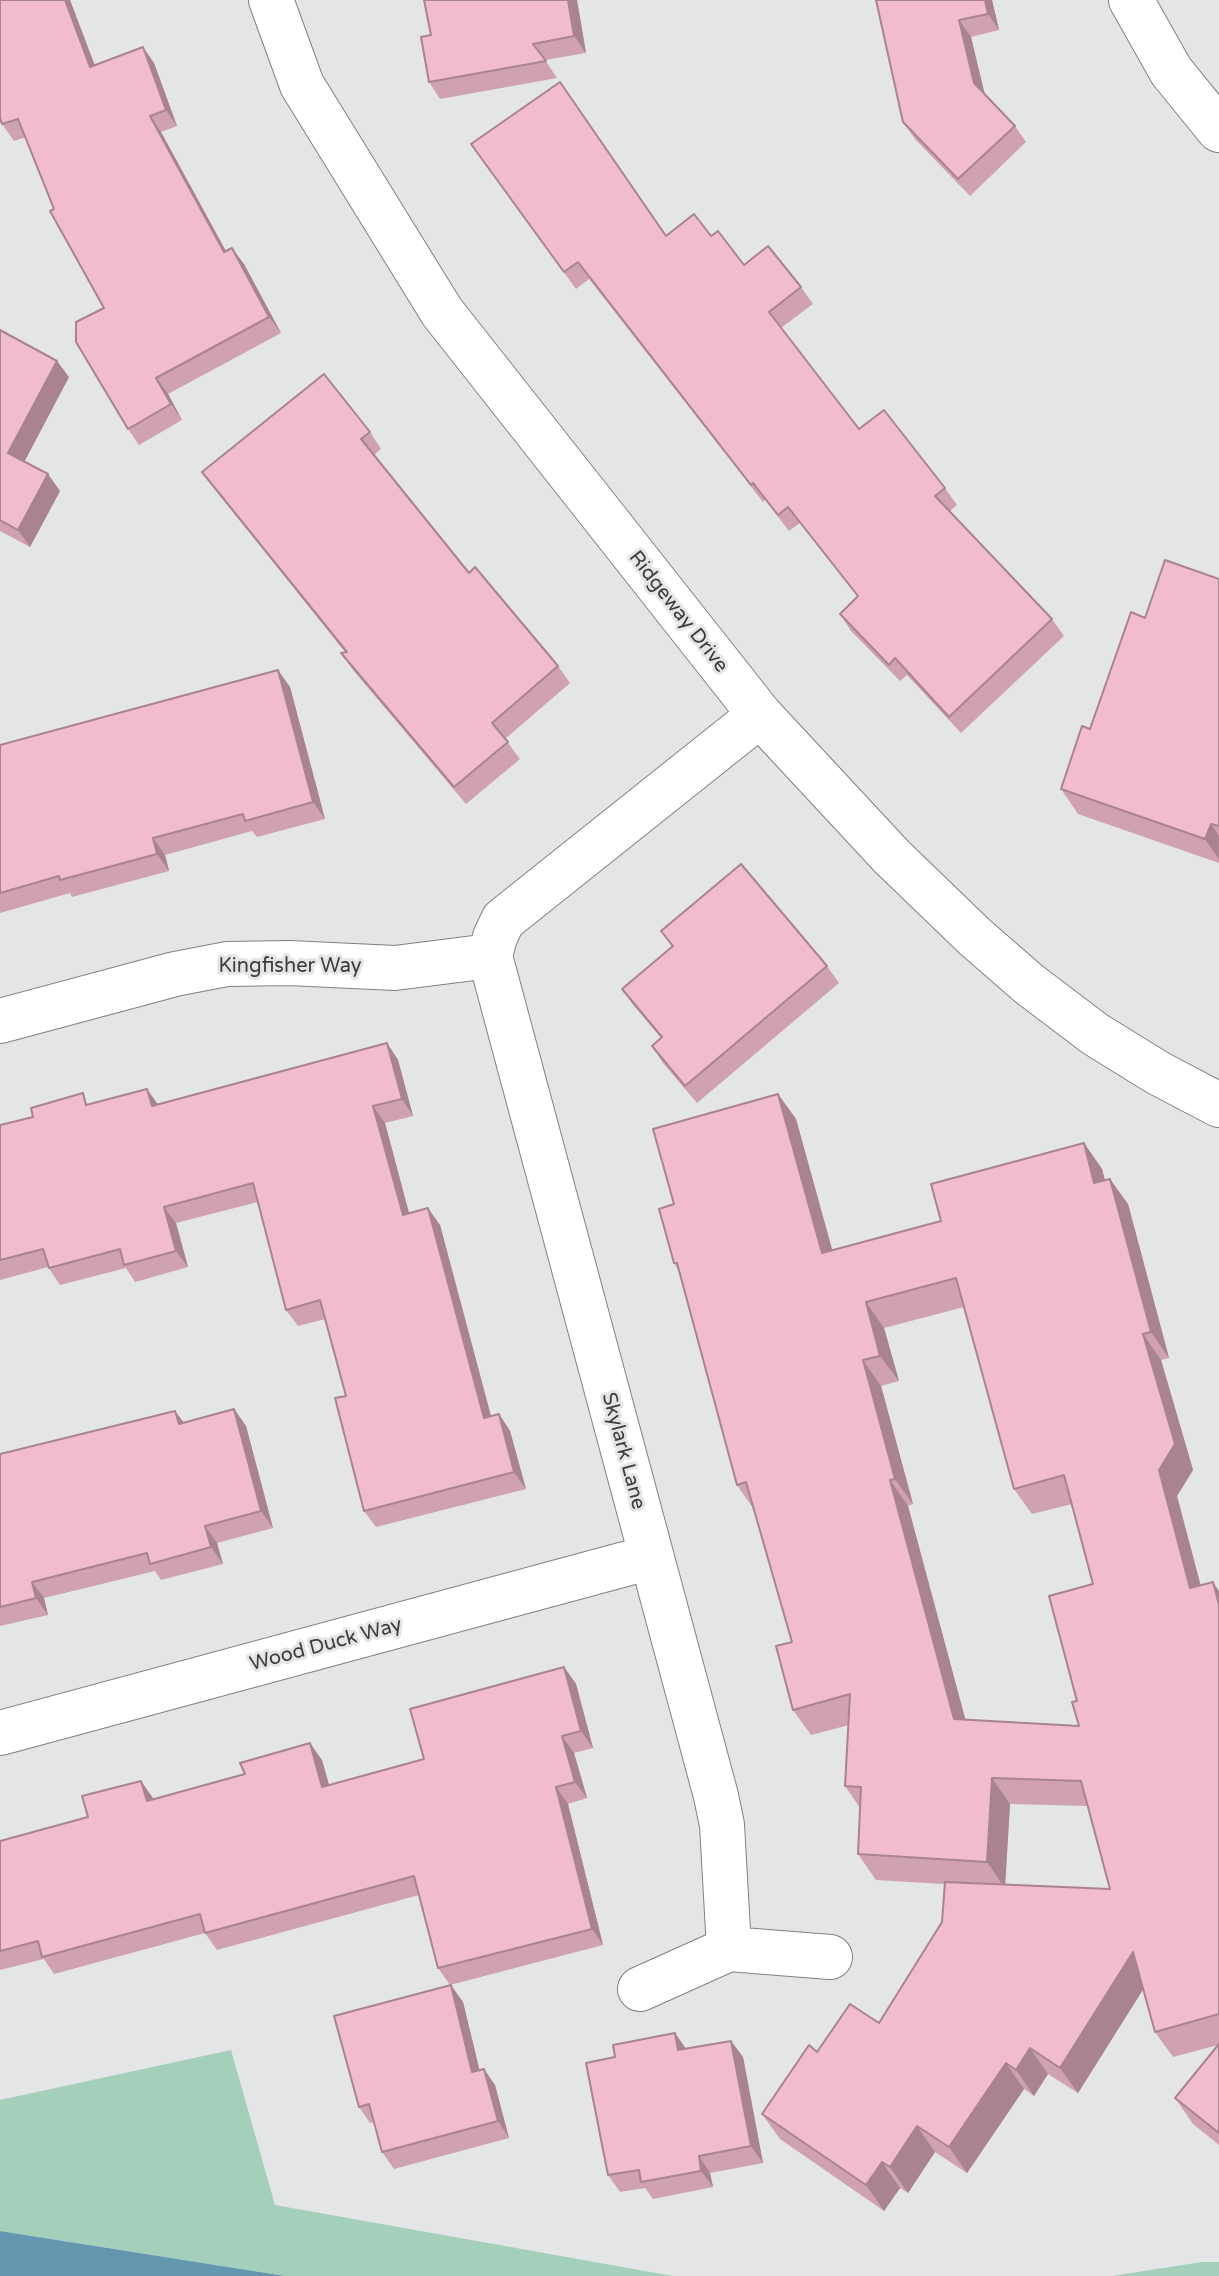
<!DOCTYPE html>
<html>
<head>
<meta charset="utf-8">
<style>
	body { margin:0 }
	canvas { display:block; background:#e4e5e7 }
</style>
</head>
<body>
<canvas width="1219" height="2276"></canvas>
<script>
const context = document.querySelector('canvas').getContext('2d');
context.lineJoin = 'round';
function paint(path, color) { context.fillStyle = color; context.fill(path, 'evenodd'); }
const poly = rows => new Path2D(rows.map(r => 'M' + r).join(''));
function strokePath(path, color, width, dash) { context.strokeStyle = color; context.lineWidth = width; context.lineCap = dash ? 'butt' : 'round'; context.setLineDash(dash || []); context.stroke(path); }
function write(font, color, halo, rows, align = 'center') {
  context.font = font + ' "Varela Round",sans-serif'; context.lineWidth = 6; context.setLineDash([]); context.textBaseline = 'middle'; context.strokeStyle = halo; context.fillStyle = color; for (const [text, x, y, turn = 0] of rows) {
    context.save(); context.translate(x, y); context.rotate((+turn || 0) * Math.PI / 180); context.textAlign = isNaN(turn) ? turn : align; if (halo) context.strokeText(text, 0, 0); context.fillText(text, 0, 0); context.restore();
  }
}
paint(poly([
	[231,2050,275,2205,673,2276,285,2276,0,2231,0,2100],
	[1202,2262,1219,2262,1219,2276,1112,2276]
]), '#a4cfba');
paint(poly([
	[0,2231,285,2276,0,2276]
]), '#6397b0');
const minor = poly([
	[271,0,302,85,442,312,760,715,892,857,975,937,1029,984,1095,1034,1158,1073,1219,1105],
	[1131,0,1171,71,1219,130],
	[0,1021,175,974,227,964,289,963,395,968,490,956],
	[0,1733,651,1557],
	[729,1949,722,1825,716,1796,490,956,495,937,503,920,760,715],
	[640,1989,729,1949,830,1957]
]);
strokePath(minor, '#808182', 46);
strokePath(minor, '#fff', 44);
paint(poly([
	[0,0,70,0,95,65,154,63,177,126,161,132,226,251,244,264,281,333,168,394,182,420,139,445,128,429,104,308,54,209,26,137,14,141,2,124],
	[577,0,586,53,545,60,557,78,440,99,429,82,431,35],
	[876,0,992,0,999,30,971,37,984,94,1015,126,1026,142,970,196,915,139,903,122],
	[471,144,666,236,711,236,744,265,801,287,813,304,781,328,859,429,945,488,957,505,950,511,1052,619,1064,636,961,733,907,675,900,681,851,631,840,614,858,597,800,523,789,531,765,500,763,502,589,279,576,289],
	[0,330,69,377,24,462,60,491,30,547,0,531],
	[370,432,381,449,374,455,469,573,558,666,570,683,505,739,520,759,466,804,353,670,341,653,345,652,214,488,202,472],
	[1219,579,1219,863,1078,814,1061,789,1145,618],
	[290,687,325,819,257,837,252,831,165,855,169,871,72,897,70,893,0,913,0,745],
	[661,931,827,966,839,983,697,1103,663,1063,652,1046,661,1038,634,1006,622,989,672,947],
	[387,1043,398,1060,413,1116,385,1123,409,1213,440,1225,491,1416,499,1414,510,1431,526,1489,376,1527,364,1511,346,1396,325,1319,298,1326,286,1310,258,1202,176,1223,188,1267,135,1282,126,1268,60,1285,48,1267,0,1280,0,1125,90,1104,158,1104],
	[778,1094,796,1119,832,1250,941,1221,1084,1143,1102,1169,1105,1180,1128,1204,1169,1358,1161,1360,1193,1470,1177,1496,1201,1586,1219,1591,1219,2145,1193,2124,1175,2098,1218,2045,1173,2057,1155,2032,1143,1989,1078,2093,1048,2074,1034,2096,1024,2089,967,2173,935,2152,908,2193,900,2188,884,2211,780,2139,762,2114,817,2052,879,2023,942,1922,944,1884,876,1880,858,1854,860,1808,845,1786,849,1725,811,1735,793,1710,792,1642,753,1508,737,1485,679,1271,674,1263,674,1204],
	[964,1307,1014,1489,1032,1514,1072,1504,1093,1584,1077,1701,1079,1726,965,1719,908,1506,913,1504,881,1386,899,1381,884,1328],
	[1010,1804,1088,1806,1110,1889,1005,1885],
	[234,1409,246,1426,273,1528,217,1543,223,1564,161,1580,155,1571,44,1598,48,1615,0,1626,0,1454,175,1411,184,1423],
	[564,1667,576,1684,593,1748,574,1753,587,1798,568,1804,603,1945,450,1985,438,1968,419,1895,217,1950,205,1933,54,1974,44,1959,0,1970,0,1841,88,1817,153,1798,154,1800,322,1760,329,1785,424,1759],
	[463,2002,479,2070,495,2085,509,2138,394,2169,382,2152,374,2122,370,2123,359,2107],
	[731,2041,743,2057,763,2163,710,2173,713,2187,653,2199,645,2188,620,2192,608,2175,686,2049]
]), '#cfa1b3');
paint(poly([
	[65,0,70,0,101,83,90,67],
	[568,0,577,0,586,53,574,36],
	[985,0,992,0,999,30,988,14],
	[959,20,971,37,986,99,974,83],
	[143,47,154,63,177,126,166,110],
	[150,116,161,132,235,268,224,252],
	[232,248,244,264,281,333,269,317],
	[57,361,69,377,20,470,8,453],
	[156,378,168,394,182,420,171,404],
	[48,474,60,491,30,547,18,530],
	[278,670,290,687,325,819,313,802],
	[1211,824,1219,836,1219,859,1205,839],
	[153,838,165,855,169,871,157,854],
	[387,1043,398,1060,413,1116,402,1099],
	[147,1089,159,1106,152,1106],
	[778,1094,796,1119,840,1278,822,1253],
	[373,1106,385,1123,414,1232,403,1215],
	[1084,1143,1102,1169,1112,1209,1094,1183],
	[1110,1179,1128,1204,1169,1358,1151,1332],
	[164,1207,176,1223,188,1267,176,1251],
	[428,1208,440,1225,496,1435,484,1418],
	[866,1302,884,1328,899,1381,880,1356],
	[1143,1334,1161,1360,1193,1470,1177,1496,1208,1614,1190,1588,1159,1470],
	[863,1360,881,1386,913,1504,895,1479],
	[234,1409,246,1426,273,1528,261,1511],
	[175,1411,187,1427,179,1424],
	[499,1414,510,1431,526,1489,514,1472],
	[890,1480,908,1506,972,1744,954,1719],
	[205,1526,217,1543,223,1564,211,1547],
	[32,1582,44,1598,48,1615,36,1598],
	[1213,1582,1219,1591,1219,1605],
	[564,1667,576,1684,593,1748,581,1731],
	[562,1736,574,1753,587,1798,575,1782],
	[310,1743,322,1760,334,1803,322,1787],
	[992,1778,1010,1804,1005,1888,987,1862],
	[141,1781,153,1798,159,1818,147,1801],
	[556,1787,568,1804,603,1945,592,1929],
	[1133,1952,1151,1977,1078,2093,1060,2068],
	[451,1985,463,2002,484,2088,472,2072],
	[675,2033,687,2050,678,2050],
	[731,2041,743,2057,763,2163,751,2146],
	[1030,2048,1048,2074,1034,2096,1016,2070],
	[1006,2063,1024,2089,967,2173,949,2147],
	[484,2069,495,2085,509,2138,498,2121],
	[917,2126,935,2152,908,2193,890,2167],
	[699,2156,710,2173,713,2187,701,2171],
	[882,2162,900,2188,884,2211,866,2185]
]), '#a98392');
const building = poly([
	[0,0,65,0,90,67,143,47,166,110,150,116,224,252,232,248,269,317,156,378,171,404,128,429,76,342,76,322,104,308,50,211,54,209,18,119,2,124,0,118,0,0],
	[424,0,568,0,574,36,533,44,546,61,429,82,421,37,431,35,424,0],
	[876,0,985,0,988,14,959,20,974,83,1015,126,958,179,903,122,876,0],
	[560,82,666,236,694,214,711,236,718,231,744,265,768,246,801,287,769,312,859,429,884,410,945,488,935,496,1052,619,949,717,895,658,889,665,840,614,858,596,788,507,778,515,753,483,751,485,578,262,564,272,471,144,560,82],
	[0,330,57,361,8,453,48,474,18,530,0,520,0,330],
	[324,374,370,432,361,439,469,573,475,567,558,666,492,723,508,742,454,787,341,653,347,652,202,472,324,374],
	[1165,560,1219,579,1219,826,1211,824,1205,839,1061,789,1082,726,1090,729,1131,612,1145,618,1165,560],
	[278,670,313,802,245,821,243,814,153,838,157,854,60,880,59,876,0,893,0,745,278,670],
	[741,864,827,966,685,1086,652,1046,662,1037,622,989,673,946,661,931,741,864],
	[387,1043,402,1099,373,1106,403,1215,428,1208,484,1418,499,1414,514,1472,364,1511,335,1398,346,1396,320,1300,286,1310,253,1183,164,1207,176,1251,124,1265,120,1249,49,1268,43,1249,0,1260,0,1125,33,1117,31,1108,83,1093,86,1105,147,1089,152,1106,387,1043],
	[778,1094,822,1253,941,1221,931,1184,1084,1143,1094,1183,1110,1179,1151,1332,1143,1334,1175,1444,1159,1470,1190,1588,1213,1582,1219,1605,1219,2014,1155,2032,1133,1952,1060,2068,1030,2048,1016,2070,1006,2063,949,2147,917,2126,890,2167,882,2162,866,2185,762,2114,809,2045,817,2052,850,2004,879,2023,942,1922,945,1882,1110,1889,1081,1781,992,1778,987,1862,858,1854,861,1787,845,1786,850,1694,793,1710,776,1646,792,1642,746,1482,737,1485,677,1263,674,1263,659,1209,674,1204,653,1129,778,1094],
	[956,1278,1014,1489,1064,1475,1093,1584,1049,1596,1077,1701,1072,1702,1079,1726,954,1719,890,1480,895,1479,863,1360,880,1356,866,1302,956,1278],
	[234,1409,261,1511,205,1526,211,1547,150,1564,147,1553,32,1582,36,1598,0,1607,0,1454,175,1411,179,1424,234,1409],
	[564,1667,581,1731,562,1736,575,1782,556,1787,592,1929,438,1968,414,1876,205,1933,200,1914,42,1957,38,1941,0,1951,0,1841,88,1817,82,1796,141,1781,147,1801,245,1774,240,1763,310,1743,322,1787,424,1759,410,1709,564,1667],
	[451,1985,472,2072,484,2069,498,2121,382,2152,369,2104,359,2107,334,2016,451,1985],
	[675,2033,678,2050,731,2041,751,2146,699,2156,701,2171,641,2182,639,2170,608,2175,586,2063,615,2057,613,2045,675,2033],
	[1219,2044,1219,2133,1175,2098,1219,2044]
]);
paint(building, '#f1bbd0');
strokePath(building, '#a98392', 2);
write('20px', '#3c3c3d', '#e4e5e7', [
	["Ridgeway Drive",678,612,52],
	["Kingfisher Way",290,967],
	["Skylark Lane",623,1451,75],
	["Wood Duck Way",326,1645,-15]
]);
</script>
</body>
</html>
